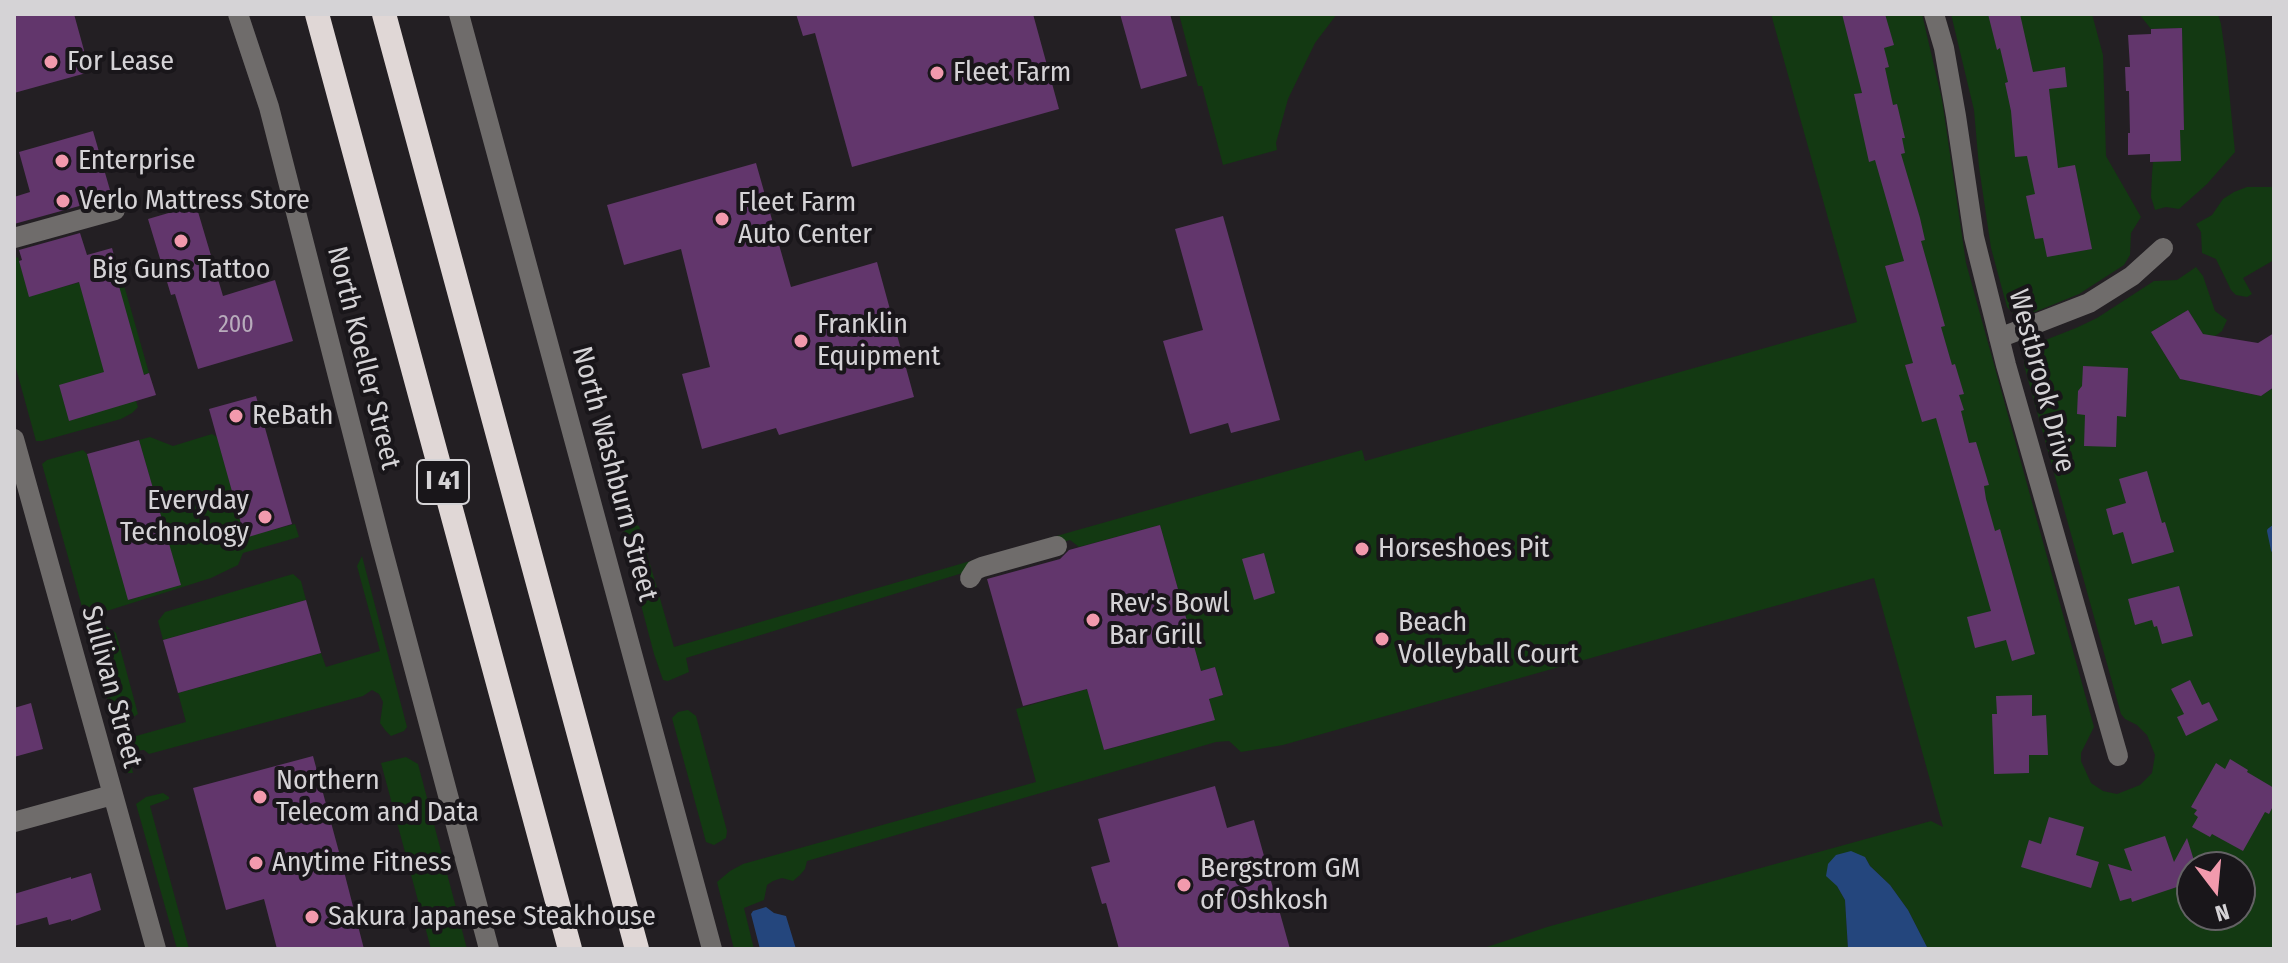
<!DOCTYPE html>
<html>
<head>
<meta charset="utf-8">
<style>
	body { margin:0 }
	#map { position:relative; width:2288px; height:963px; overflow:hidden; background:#231f23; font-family:"Fira Sans Condensed",sans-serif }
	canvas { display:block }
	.frame { position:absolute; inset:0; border:16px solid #d5d3d6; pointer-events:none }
	.north { position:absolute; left:2176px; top:851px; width:80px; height:80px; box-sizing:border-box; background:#19161a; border:2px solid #646265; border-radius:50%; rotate:164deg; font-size:22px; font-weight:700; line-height:32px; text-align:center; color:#d5d3d6 }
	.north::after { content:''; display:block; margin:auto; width:28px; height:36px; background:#f29aad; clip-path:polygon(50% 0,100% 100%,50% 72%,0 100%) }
</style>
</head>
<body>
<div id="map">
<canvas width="2288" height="963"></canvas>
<div class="frame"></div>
<div class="north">N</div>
</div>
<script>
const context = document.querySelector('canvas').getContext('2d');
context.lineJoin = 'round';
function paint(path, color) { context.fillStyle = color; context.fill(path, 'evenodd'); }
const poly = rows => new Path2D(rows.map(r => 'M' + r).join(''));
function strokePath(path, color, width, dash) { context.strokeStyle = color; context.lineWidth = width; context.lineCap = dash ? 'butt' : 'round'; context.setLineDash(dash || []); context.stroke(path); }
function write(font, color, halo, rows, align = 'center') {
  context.font = font + ' "Fira Sans Condensed",sans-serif'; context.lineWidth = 8; context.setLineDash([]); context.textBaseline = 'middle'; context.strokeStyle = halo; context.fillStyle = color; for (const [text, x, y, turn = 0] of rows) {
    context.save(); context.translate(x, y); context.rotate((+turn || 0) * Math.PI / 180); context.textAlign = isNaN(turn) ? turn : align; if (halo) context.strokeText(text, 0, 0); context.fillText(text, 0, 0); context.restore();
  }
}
paint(poly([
	[1179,14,1337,14,1315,43,1288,99,1276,143,1277,150,1223,165,1202,86,1198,86],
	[1771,14,1922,14,1942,100,1966,263,2094,727,2081,753,2081,761,2091,783,2103,791,2117,794,2140,785,2152,773,2155,755,2147,735,2137,725,2125,719,2121,714,2024,365,2025,352,2030,346,2076,328,2097,318,2154,281,2177,280,2196,267,2203,276,2215,311,2227,320,2222,331,2214,337,2206,339,2188,310,2151,332,2180,379,2261,396,2274,387,2274,949,1928,949,1908,910,1890,885,1870,866,1865,857,1837,886,1845,900,1848,949,1481,949,1547,927,1931,821,1943,827,1874,578,1283,745,1241,752,1229,741,1216,742,807,861,805,869,800,875,793,881,782,878,773,881,767,885,764,900,744,908,754,949,734,949,717,882,730,871,743,864,1036,782,1016,709,1087,689,1105,750,1214,720,1209,699,1223,695,1215,667,1201,671,1160,525,1079,547,1070,540,686,658,689,672,668,681,663,680,654,654,622,533,633,524,639,526,674,647,1074,531,1362,450,1365,461,1857,322],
	[2192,867,2240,867,2240,915,2192,915],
	[1951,14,2092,14,2103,55,2106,156,2141,217,2131,233,2130,255,2124,265,2079,294,2025,316,2014,314,2007,307,1991,248,1979,167,1974,110],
	[2139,14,2218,14,2221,24,2226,59,2235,152,2207,184,2179,209,2166,207,2155,210,2151,197,2152,175,2153,162,2180,130,2184,129,2183,92,2178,62,2183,62,2182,28,2151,29],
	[2247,187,2274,187,2274,260,2243,278,2252,294,2247,297,2236,295,2231,290,2216,259,2202,253,2201,232,2196,224,2212,215,2223,199,2234,192],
	[18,257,30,296,99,277,102,283,122,278,149,373,129,379,138,407,132,413,121,419,42,441,36,441,14,361,14,258],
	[212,434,217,437,245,537,295,524,299,537,243,553,238,565,211,578,110,610,84,614,42,464,47,460,83,450,87,454,129,600,180,584,139,440,150,437,173,446],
	[362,556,407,727,404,731,391,736,385,730,380,723,383,702,379,694,372,690,363,696,149,754,144,750,134,751,129,758,133,773,128,773,119,744,129,738,186,722,178,693,321,653,326,667,380,651,357,566],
	[293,574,301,581,306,600,163,640,158,621,165,612],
	[106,626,116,633,138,714,126,722,114,722,89,634,93,630],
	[688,710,696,716,727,831,726,838,714,845,706,842,672,718,678,712],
	[406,757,418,764,467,949,431,949,381,763],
	[163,793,169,797,169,799,150,806,189,949,177,949,136,804,146,797]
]), '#133912');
paint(poly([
	[1851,851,1865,857,1870,866,1890,885,1908,910,1928,949,1848,949,1845,900,1837,886,1826,876,1828,864,1836,855],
	[766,907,774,913,786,916,796,949,760,949,751,914,753,911]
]), '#24467d');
strokePath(poly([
	[2274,528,2270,531,2274,550]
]), '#24467d', 6);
paint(poly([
	[14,14,74,14,90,72,14,93],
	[796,14,1033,14,1059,109,852,167,815,33,803,36],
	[1120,14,1170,14,1187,76,1141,89],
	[1842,14,1885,14,1894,45,1884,48,1889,67,1885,68,1893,105,1897,104,1905,138,1902,138,1905,153,1901,154,1920,218,1925,240,1921,241,1945,326,1941,327,1952,365,1955,364,1964,394,1959,395,1964,410,1961,411,1969,443,1976,442,1989,485,1984,486,1986,499,1995,531,2000,529,2035,654,2012,661,2006,640,1975,648,1967,617,1991,611,1936,418,1922,422,1905,365,1913,363,1885,266,1904,261,1875,160,1869,162,1854,94,1862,93],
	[1988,14,2020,14,2033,72,2065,67,2067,87,2049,89,2058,168,2075,165,2092,249,2047,257,2043,238,2035,239,2026,196,2035,194,2027,156,2015,157,2011,111,2005,83,2008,82,2000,48,1997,50],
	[2182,28,2184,130,2180,130,2181,161,2150,162,2150,154,2128,155,2128,133,2130,133,2129,91,2126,91,2125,67,2130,67,2128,35,2151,34,2151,29],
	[93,131,112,197,14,224,14,197,30,192,19,152],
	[756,163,791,287,877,262,914,397,779,435,776,428,702,449,682,374,710,367,681,249,624,265,607,205],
	[196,205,223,296,275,280,293,341,198,369,175,294,171,295,148,219],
	[1223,216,1280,420,1231,433,1228,423,1190,434,1163,341,1203,330,1175,229],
	[80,233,87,255,112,248,120,278,117,279,144,375,149,373,156,395,69,421,59,385,104,372,79,282,29,297,19,261,22,260,19,250],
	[2188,310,2203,334,2258,343,2274,333,2274,387,2261,396,2180,379,2151,332],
	[2083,366,2128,368,2126,417,2117,416,2116,447,2084,446,2085,415,2077,414,2078,391,2082,386],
	[256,396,292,524,245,538,209,409],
	[139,440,181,585,128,600,87,454],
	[2147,471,2162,523,2165,522,2174,552,2132,564,2123,532,2113,535,2106,509,2126,503,2119,479],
	[1160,525,1201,671,1215,667,1223,695,1209,699,1215,720,1104,750,1087,689,1023,706,987,579,1060,559,1069,550],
	[1264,553,1275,593,1254,600,1242,559],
	[2179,586,2193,636,2162,644,2157,626,2154,627,2152,620,2135,625,2128,599],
	[306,600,321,653,178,693,163,640],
	[2190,680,2202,705,2209,702,2218,720,2186,736,2177,717,2184,714,2171,689],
	[2032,695,2032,716,2046,715,2048,755,2029,755,2029,773,1994,774,1992,714,1997,714,1996,696],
	[31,703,43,749,14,757,14,708],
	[313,756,339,852,364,949,277,949,264,899,226,910,193,788],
	[2230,759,2248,770,2247,772,2274,788,2274,804,2269,814,2265,812,2243,851,2212,834,2210,837,2192,827,2198,817,2194,814,2197,810,2191,807,2216,763,2225,769],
	[1215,786,1227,828,1254,820,1290,949,1119,949,1106,903,1102,904,1091,867,1110,862,1098,819],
	[2049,817,2084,827,2076,855,2099,862,2091,888,2021,867,2029,840,2041,844],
	[2165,836,2174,862,2187,838,2196,867,2192,867,2192,882,2132,902,2131,898,2120,901,2108,864,2132,871,2124,849],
	[91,873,101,910,71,921,71,919,49,925,47,917,14,926,14,894,71,877,71,879]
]), '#62366c');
strokePath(poly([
	[238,14,269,107,381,544,489,949],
	[459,14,712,949],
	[1934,14,1944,48,1956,116,1974,237,2006,365,2118,756],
	[14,238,115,210],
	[1999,338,2089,303,2132,276,2163,248],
	[14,439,156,949],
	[970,578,975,570,982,567,1057,546],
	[14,822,112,795]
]), '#6f6c6b', 20);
strokePath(poly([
	[317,14,570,949],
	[384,14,637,949]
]), '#e0d7d6', 24);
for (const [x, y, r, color] of [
	[51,62,8,"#f29aad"],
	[937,73,8,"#f29aad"],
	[62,161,8,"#f29aad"],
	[63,201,8,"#f29aad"],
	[722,219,8,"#f29aad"],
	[181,241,8,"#f29aad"],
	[801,341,8,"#f29aad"],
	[236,416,8,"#f29aad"],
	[265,517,8,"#f29aad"],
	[1362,549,8,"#f29aad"],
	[1093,620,8,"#f29aad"],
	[1382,639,8,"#f29aad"],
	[260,797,8,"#f29aad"],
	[256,863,8,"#f29aad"],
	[1184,885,8,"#f29aad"],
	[312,917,8,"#f29aad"]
]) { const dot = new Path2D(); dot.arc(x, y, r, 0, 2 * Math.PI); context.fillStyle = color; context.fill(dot); strokePath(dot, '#19161a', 3); }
write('24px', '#b8acbc', null, [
	["200",236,325]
]);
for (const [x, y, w] of [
	[443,482,52]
]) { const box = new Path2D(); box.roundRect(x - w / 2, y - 22, w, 44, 6); context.fillStyle = '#19161a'; context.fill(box); strokePath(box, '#d5d3d6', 2); }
write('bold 26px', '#d5d3d6', null, [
	["I 41",443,482]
]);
write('28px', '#d5d3d6', '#19161a', [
	["For Lease",67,62],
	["Fleet Farm",953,73],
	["Enterprise",78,161],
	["Verlo Mattress Store",79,201],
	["Fleet Farm",738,203],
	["Auto Center",738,235],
	["Big Guns Tattoo",181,270,"center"],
	["Franklin",817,325],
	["Equipment",817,357],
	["ReBath",252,416],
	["Everyday",249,501,"right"],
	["Technology",249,533,"right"],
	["Horseshoes Pit",1378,549],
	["Rev's Bowl",1109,604],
	["Bar Grill",1109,636],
	["Beach",1398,623],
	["Volleyball Court",1398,655],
	["Northern",276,781],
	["Telecom and Data",276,813],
	["Anytime Fitness",272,863],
	["Bergstrom GM",1200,869],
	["of Oshkosh",1200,901],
	["Sakura Japanese Steakhouse",328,917]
], 'left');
write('28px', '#d5d3d6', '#19161a', [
	["North Koeller Street",363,358,76],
	["Westbrook Drive",2041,381,75],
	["North Washburn Street",614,474,75],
	["Sullivan Street",111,687,75]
]);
</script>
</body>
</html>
